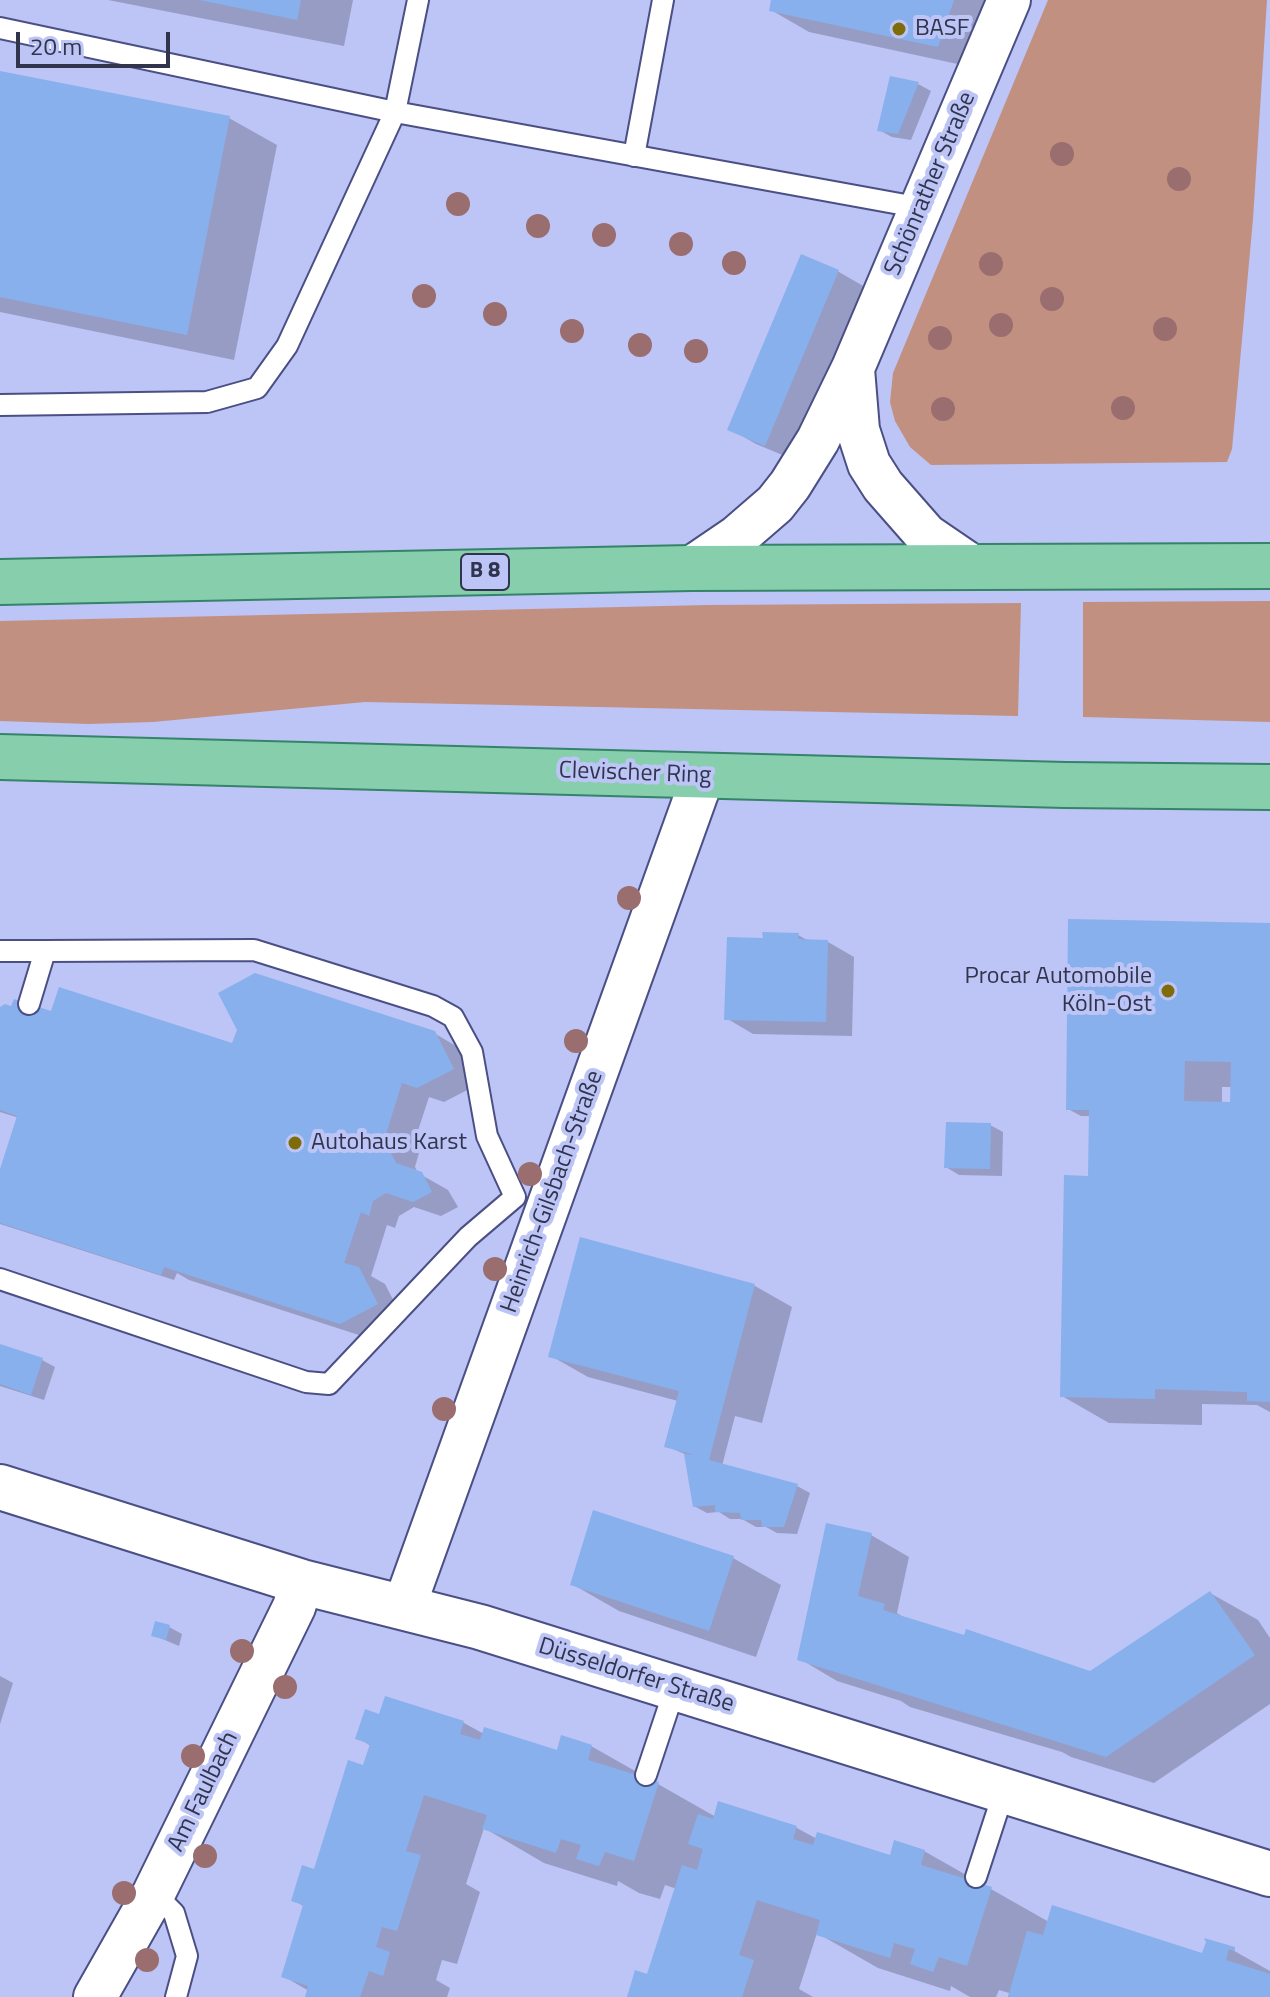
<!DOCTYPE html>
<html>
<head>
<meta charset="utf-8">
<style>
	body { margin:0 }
	#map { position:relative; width:1270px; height:1997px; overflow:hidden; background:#bdc4f6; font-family:"Titillium Web",sans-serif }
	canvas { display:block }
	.scale { position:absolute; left:16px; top:32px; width:154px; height:36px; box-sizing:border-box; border:4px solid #31344d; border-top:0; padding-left:10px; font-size:24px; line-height:28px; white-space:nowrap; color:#31344d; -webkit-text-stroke:6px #bdc4f6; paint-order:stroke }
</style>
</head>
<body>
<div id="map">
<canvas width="1270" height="1997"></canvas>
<div class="scale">20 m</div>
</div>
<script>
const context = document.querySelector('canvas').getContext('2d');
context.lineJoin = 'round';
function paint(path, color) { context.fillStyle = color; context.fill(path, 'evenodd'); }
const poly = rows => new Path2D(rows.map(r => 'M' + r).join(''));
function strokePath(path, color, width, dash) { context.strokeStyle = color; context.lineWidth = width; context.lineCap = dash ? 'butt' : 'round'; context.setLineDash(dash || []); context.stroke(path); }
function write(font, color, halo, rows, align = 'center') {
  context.font = font + ' "Titillium Web",sans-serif'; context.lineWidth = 8; context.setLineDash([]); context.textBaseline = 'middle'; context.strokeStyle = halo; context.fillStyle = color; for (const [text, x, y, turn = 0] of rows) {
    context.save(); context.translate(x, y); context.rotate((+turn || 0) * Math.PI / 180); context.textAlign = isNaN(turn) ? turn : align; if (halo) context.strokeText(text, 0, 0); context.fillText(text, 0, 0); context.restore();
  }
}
paint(poly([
	[1048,0,1267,0,1253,219,1232,449,1227,462,931,465,910,447,895,421,890,402,893,373],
	[1270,601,1270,722,1083,717,1083,602],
	[1021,603,1018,716,365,702,153,722,89,724,0,721,0,621,708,605]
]), '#c29080');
paint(poly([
	[108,0,353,0,344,46],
	[773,0,999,0,976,68,809,32,771,10],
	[0,73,229,118,277,145,234,360,0,312],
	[918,84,931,91,911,140,892,137,879,130],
	[802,256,839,272,865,287,792,459,756,444,730,429],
	[1270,925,1270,1412,1257,1405,1202,1404,1202,1425,1109,1423,1062,1396,1090,1178,1091,1116,1081,1116,1068,1109],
	[1222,1087,1232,1087,1232,1104,1222,1104],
	[798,935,809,941,828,942,854,957,852,1036,753,1034,726,1018,765,940],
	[0,1009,52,1014,231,1045,434,1033,461,1049,479,1084,444,1102,429,1097,412,1149,419,1153,415,1167,418,1173,448,1190,458,1207,441,1216,414,1207,399,1216,395,1228,387,1225,371,1276,385,1284,403,1319,368,1338,189,1280,177,1273,174,1280,0,1224,0,1175,19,1118,0,1112],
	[990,1125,1003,1132,1002,1176,959,1175,946,1167],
	[582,1239,755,1286,792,1307,762,1423,735,1416,722,1466,797,1486,810,1493,797,1534,777,1533,766,1527,756,1527,742,1519,730,1519,719,1512,707,1513,694,1506,687,1455,666,1446,678,1401,588,1377,551,1356],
	[0,1346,42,1360,55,1367,44,1400,0,1386],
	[595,1513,733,1558,781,1585,756,1657,619,1611,572,1584],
	[871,1535,909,1557,897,1613,908,1620,1091,1673,1210,1593,1258,1620,1270,1638,1270,1704,1154,1783,1071,1757,1062,1752,910,1707,901,1701,837,1681,800,1659],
	[169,1627,182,1634,179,1646,153,1635],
	[0,1676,13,1683,0,1724],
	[386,1698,464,1723,484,1734,558,1752,591,1746,716,1817,720,1803,797,1828,817,1839,891,1857,924,1851,1049,1922,1203,1955,1229,1948,1270,1971,1270,1997,1008,1997,1009,1993,999,1990,996,1997,970,1997,951,1986,950,1991,878,1968,817,1933,799,1989,813,1997,629,1997,649,1976,677,1889,665,1885,660,1899,639,1893,618,1881,617,1886,544,1863,484,1828,466,1884,480,1892,457,1964,442,1960,436,1980,450,1988,447,1997,307,1997,309,1991,283,1976,305,1907,293,1900,316,1872,364,1767,371,1746,358,1738,380,1716]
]), '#0003');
paint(poly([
	[200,0,301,0,297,20],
	[771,0,954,0,938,47,769,11],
	[0,71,230,116,187,335,0,297],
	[890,76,919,82,898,134,877,131],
	[801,254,839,270,765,446,727,430],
	[1068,919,1270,923,1270,1402,1247,1401,1247,1392,1155,1389,1155,1399,1060,1397,1064,1175,1088,1176,1089,1110,1066,1110],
	[1185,1061,1231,1062,1230,1102,1184,1101],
	[762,932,799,933,798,939,828,940,826,1022,724,1020,727,937,763,938],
	[255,973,435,1031,454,1069,417,1088,402,1083,386,1134,394,1136,390,1151,396,1163,422,1172,432,1192,413,1202,386,1193,373,1201,369,1216,361,1212,344,1263,359,1267,378,1304,340,1324,164,1267,161,1275,0,1223,0,1169,17,1116,0,1110,0,1007,5,1004,11,1006,14,999,51,1011,59,987,232,1043,237,1030,218,993],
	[946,1122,991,1123,990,1169,944,1168],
	[580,1237,755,1284,709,1460,798,1484,784,1527,762,1527,761,1520,741,1520,740,1513,715,1512,715,1505,693,1507,684,1454,695,1455,664,1447,679,1391,548,1357],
	[0,1344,43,1358,31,1395,0,1384],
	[593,1510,734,1556,709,1631,570,1585],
	[826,1523,872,1533,858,1596,885,1604,883,1610,964,1635,966,1629,1090,1671,1210,1591,1255,1655,1106,1757,797,1660],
	[155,1621,170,1625,166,1640,151,1636],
	[385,1696,464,1721,460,1734,480,1740,484,1727,557,1750,561,1735,577,1740,592,1745,588,1760,659,1782,634,1861,605,1852,599,1866,576,1859,581,1845,561,1839,556,1853,482,1829,487,1815,424,1795,406,1851,421,1855,397,1931,382,1927,376,1947,390,1952,383,1976,369,1971,360,1997,305,1997,308,1986,281,1977,303,1905,291,1901,302,1865,314,1869,348,1760,363,1765,370,1744,355,1739,365,1709,379,1714],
	[718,1801,797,1826,793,1839,813,1845,817,1832,890,1855,894,1840,925,1850,921,1865,992,1887,967,1966,939,1957,933,1972,910,1964,915,1949,894,1943,890,1958,816,1935,820,1920,757,1900,739,1955,754,1960,742,1997,627,1997,635,1970,647,1974,682,1865,697,1870,703,1849,688,1844,698,1814,713,1819],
	[1052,1905,1202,1953,1206,1942,1204,1938,1235,1947,1235,1951,1229,1949,1226,1960,1270,1974,1270,1997,1008,1997,1027,1931,1043,1935]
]), '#87b0ed');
const lane = poly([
	[0,28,395,112,922,208],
	[634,156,663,0],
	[0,405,207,402,257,388,287,346,395,112,418,0],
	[0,951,45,951],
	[29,1004,45,951,254,950,433,1006,453,1017,472,1052,487,1136,515,1197],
	[0,1279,306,1382,329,1384,468,1237,515,1197],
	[646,1775,675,1688],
	[976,1877,1004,1791],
	[154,1893,174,1913,187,1956,176,1997]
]);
const street = poly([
	[853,369,858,430,869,464,883,486,926,535,970,565],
	[691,568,738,536,775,504,790,485,818,440,853,368,1009,0],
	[404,1607,703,776],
	[95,1997,154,1893,294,1607,302,1582]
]);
const secondary = poly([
	[0,1487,302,1582,480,1627,1270,1874]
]);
const primary = poly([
	[0,582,691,568,1270,566],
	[0,757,1065,785,1270,787]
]);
strokePath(lane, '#4a4f84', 24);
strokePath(street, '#4a4f84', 46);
strokePath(secondary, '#4a4f84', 48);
strokePath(primary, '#358368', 48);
strokePath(lane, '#fff', 20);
strokePath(street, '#fff', 42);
strokePath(secondary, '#fff', 44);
strokePath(primary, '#87cead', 44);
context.fillStyle = '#9a6d6f';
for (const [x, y] of [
	[1062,154],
	[1179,179],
	[458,204],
	[538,226],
	[604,235],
	[681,244],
	[734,263],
	[991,264],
	[424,296],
	[1052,299],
	[495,314],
	[1001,325],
	[1165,329],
	[572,331],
	[940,338],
	[640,345],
	[696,351],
	[1123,408],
	[943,409],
	[629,898],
	[576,1041],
	[530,1174],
	[495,1269],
	[444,1409],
	[242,1651],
	[285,1687],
	[193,1756],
	[205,1856],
	[124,1893],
	[147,1960]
]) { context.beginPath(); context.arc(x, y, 12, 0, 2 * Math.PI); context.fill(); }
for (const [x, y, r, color] of [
	[899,29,8,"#7d6c07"],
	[1168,991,8,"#7d6c07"],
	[295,1143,8,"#7d6c07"]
]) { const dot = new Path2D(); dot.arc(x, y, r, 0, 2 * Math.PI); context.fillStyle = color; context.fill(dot); strokePath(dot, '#bdc4f6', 3); }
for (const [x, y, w] of [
	[485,572,48]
]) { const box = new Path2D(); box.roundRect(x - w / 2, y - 18, w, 36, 6); context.fillStyle = '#bdc4f6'; context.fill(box); strokePath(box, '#31344d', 2); }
write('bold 22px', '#31344d', null, [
	["B 8",485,572]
]);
write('24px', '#31344d', '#bdc4f6', [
	["BASF",915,29],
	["Procar Automobile",1152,977,"right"],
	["Köln-Ost",1152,1005,"right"],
	["Autohaus Karst",311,1143]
], 'left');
write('24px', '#31344d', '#bdc4f6', [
	["Schönrather Straße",931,184,-67],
	["Clevischer Ring",635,774,2],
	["Heinrich-Gilsbach-Straße",553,1192,-70],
	["Düsseldorfer Straße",636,1676,17],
	["Am Faulbach",204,1792,-64]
]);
</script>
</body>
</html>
